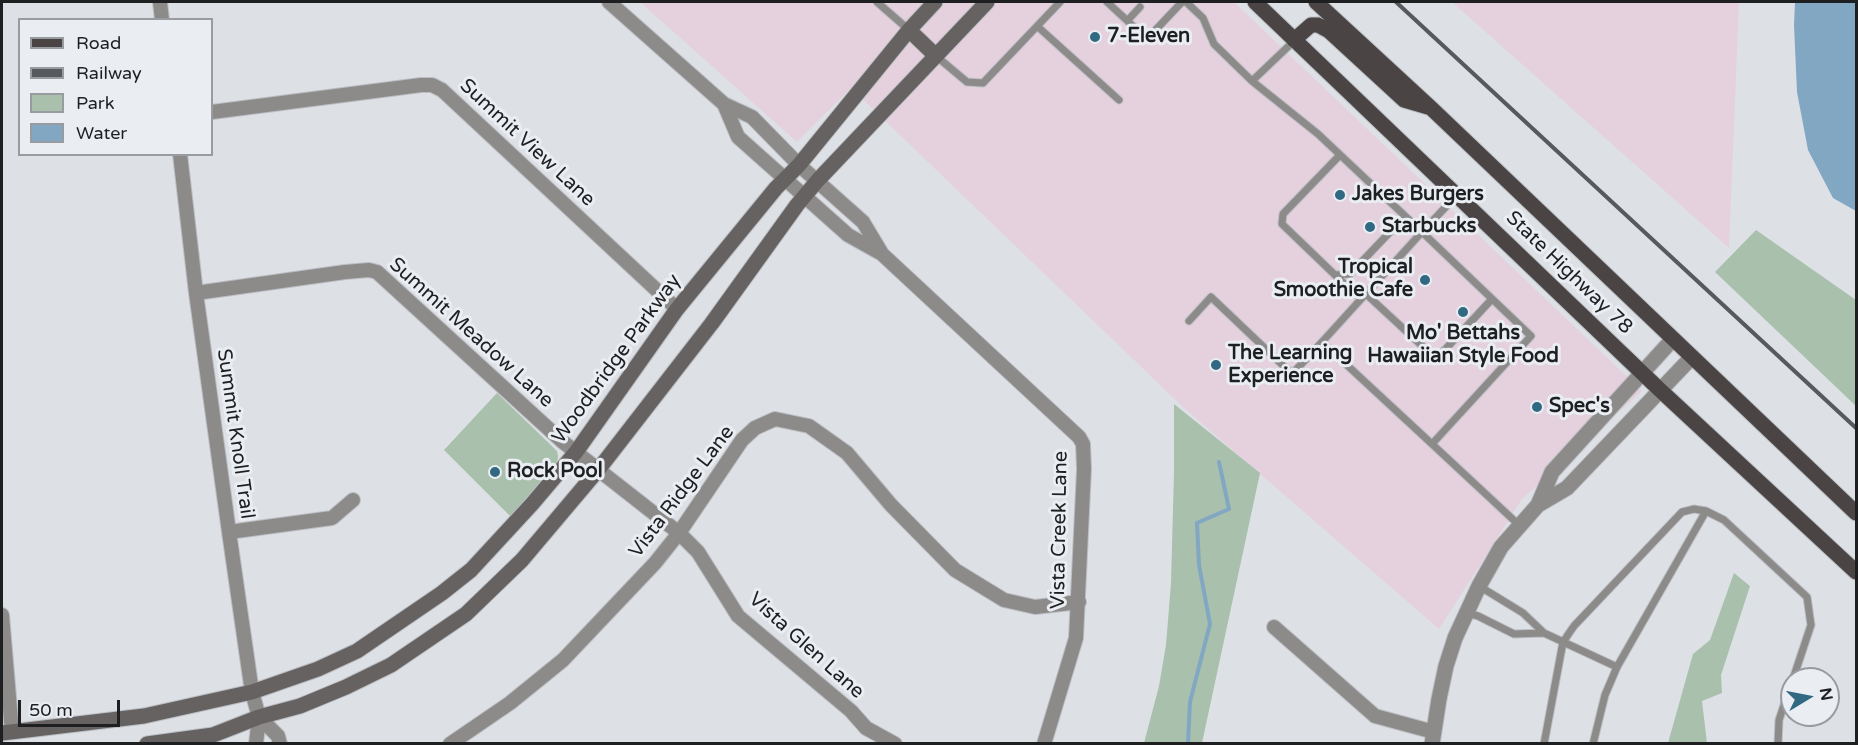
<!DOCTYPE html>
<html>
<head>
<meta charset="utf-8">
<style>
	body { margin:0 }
	#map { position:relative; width:1858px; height:745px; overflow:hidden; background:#dde1e6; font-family:"Varela Round",sans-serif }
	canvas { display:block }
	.frame { position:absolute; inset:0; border:3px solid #1e1f21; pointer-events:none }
	.legend { position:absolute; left:18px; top:18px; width:195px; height:138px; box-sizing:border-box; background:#eaeef3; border:2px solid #989b9f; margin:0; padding:8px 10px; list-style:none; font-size:18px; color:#1e1f21 }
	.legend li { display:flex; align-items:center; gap:12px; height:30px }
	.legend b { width:30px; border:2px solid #989b9f }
	.north { position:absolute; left:1780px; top:667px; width:60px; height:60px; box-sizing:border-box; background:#eaeef3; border:2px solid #989b9f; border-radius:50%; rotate:80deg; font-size:16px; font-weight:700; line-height:24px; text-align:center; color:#1e1f21 }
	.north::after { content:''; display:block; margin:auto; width:21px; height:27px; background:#316983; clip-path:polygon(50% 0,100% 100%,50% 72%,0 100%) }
	.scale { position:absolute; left:18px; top:700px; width:102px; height:27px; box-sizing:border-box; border:3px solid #1e1f21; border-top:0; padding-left:8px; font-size:18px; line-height:21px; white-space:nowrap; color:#1e1f21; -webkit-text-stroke:4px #eaeef3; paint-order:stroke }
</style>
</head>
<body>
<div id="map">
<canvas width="1858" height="745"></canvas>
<div class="frame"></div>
<ul class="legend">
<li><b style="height:8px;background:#4a4544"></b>Road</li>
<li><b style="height:8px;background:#57595c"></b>Railway</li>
<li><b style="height:16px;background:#a8c0ac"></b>Park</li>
<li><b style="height:16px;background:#82a7c3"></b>Water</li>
</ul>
<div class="north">N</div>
<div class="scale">50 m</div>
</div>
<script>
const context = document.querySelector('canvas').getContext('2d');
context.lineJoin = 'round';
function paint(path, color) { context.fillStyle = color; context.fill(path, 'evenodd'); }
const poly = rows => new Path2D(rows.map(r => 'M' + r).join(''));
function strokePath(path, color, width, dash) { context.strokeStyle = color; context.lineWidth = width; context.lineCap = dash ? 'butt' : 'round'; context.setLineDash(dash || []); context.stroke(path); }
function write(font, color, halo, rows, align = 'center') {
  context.font = font + ' "Varela Round",sans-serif'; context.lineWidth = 6; context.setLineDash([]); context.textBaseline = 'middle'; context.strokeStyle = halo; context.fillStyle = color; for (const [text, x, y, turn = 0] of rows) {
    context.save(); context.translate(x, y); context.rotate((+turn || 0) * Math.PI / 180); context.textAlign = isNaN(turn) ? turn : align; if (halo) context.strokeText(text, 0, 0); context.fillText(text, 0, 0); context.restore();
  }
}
paint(poly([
	[640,2,1234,2,1642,391,1522,499,1439,629,1184,408,851,88,797,142],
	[1452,2,1739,2,1729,248]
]), '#e5d0dd');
paint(poly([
	[1756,230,1856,300,1856,406,1715,272],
	[497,393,557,451,558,456,557,464,511,517,444,450],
	[1174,404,1260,473,1202,743,1144,743,1159,686,1166,645,1171,583,1174,472],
	[1734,573,1750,586,1721,675,1722,693,1702,701,1707,743,1668,743,1693,654,1710,640]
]), '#a8c0ac');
paint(poly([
	[1795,2,1856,2,1856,211,1833,198,1808,150,1797,92,1794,25]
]), '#82a7c3');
strokePath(poly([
	[1188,744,1190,702,1210,624,1199,565,1197,523,1229,509,1219,462]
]), '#82a7c3', 4);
const service = poly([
	[877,2,909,30],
	[1107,2,1147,39,1182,2],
	[1186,2,1203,18,1214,44,1252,81,1294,41],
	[1128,20,1140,7],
	[1037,26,1119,100],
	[936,56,967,82,983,83,1060,2],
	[1252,81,1318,134,1422,232,1322,342,1432,444],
	[1340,155,1283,214,1282,224,1335,275,1350,274,1390,232,1406,218],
	[1457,195,1422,232,1531,336,1432,444,1519,525],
	[1335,275,1361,299],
	[1366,294,1433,356,1440,355,1492,299],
	[1189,321,1211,297,1292,374,1322,342],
	[1479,586,1523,613,1544,633,1617,667],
	[1467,613,1478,616,1514,634,1544,633],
	[1544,744,1563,642,1574,626,1682,512,1694,509,1706,511,1724,520,1807,597,1811,625,1793,679],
	[1593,744,1605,695,1617,667,1706,511],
	[1778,744,1779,720,1792,681]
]);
const minor = poly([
	[160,2,162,20],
	[609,2,724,104,752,117,799,165,863,222,881,252],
	[724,104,738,137,848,235,882,254,1079,437,1083,444,1084,469,1076,638,1044,744],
	[212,112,421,85,432,85,442,90,677,309],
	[180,154,196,293,229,532,252,692,259,717,256,744],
	[196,293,345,272,369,270,377,272,563,442,679,533,698,552,738,616,851,711,866,728,895,744],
	[229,532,332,518,353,500],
	[2,615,12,732],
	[1274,627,1375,716,1434,732],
	[259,717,278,736,280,744],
	[450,744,510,703,563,660,655,563,679,533,742,440,755,428,775,419,809,426,847,453,891,505,955,570,1004,600,1035,607,1079,602]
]);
const tertiary = poly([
	[1538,505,1552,472,1673,339],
	[1432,744,1439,699,1446,666,1455,638,1479,586,1501,547,1538,505,1567,488,1692,357]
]);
const secondary = poly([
	[909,30,936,56],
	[2,733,144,716,252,692,318,669,357,651,442,593,471,570,532,504,576,452,677,309,776,188,799,165,909,30,935,2],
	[147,744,213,735,259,717,300,706,346,687,391,665,466,614,522,560,598,470,712,323,797,205,818,180,987,2]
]);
const primary = poly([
	[1255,2,1660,390,1856,572],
	[1316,2,1431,108,1856,513],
	[1294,40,1311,25,1318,25,1329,31,1404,100,1428,107]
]);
strokePath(service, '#bbbec3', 9);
strokePath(minor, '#bbbec3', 16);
strokePath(tertiary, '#bbbec3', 17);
strokePath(secondary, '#bbbec3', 17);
strokePath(primary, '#bbbec3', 17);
strokePath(service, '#8d8b8a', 7);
strokePath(minor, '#8d8b8a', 14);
strokePath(tertiary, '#8d8b8a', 15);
strokePath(secondary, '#666261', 15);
strokePath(primary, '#4a4544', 15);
strokePath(poly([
	[1396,2,1856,428]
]), '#57595c', 4);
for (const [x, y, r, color] of [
	[1095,37,6,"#316983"],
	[1340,195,6,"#316983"],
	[1370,227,6,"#316983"],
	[1425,280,6,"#316983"],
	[1463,312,6,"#316983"],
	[1216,365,6,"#316983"],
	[1537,407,6,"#316983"],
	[495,472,6,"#316983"]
]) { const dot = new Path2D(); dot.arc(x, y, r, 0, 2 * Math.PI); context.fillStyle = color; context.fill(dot); strokePath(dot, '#eaeef3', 2); }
write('bold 20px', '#1e1f21', '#eaeef3', [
	["7-Eleven",1107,37],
	["Jakes Burgers",1352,195],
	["Starbucks",1382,227],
	["Tropical",1413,268,"right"],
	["Smoothie Cafe",1413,291,"right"],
	["Mo' Bettahs",1463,334,"center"],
	["Hawaiian Style Food",1463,357,"center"],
	["The Learning",1228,354],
	["Experience",1228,377],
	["Spec's",1549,407],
	["Rock Pool",507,472]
], 'left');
write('20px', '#1e1f21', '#eaeef3', [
	["Summit View Lane",527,143,43],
	["State Highway 78",1569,273,44],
	["Summit Meadow Lane",471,333,42],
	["Woodbridge Parkway",617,359,-54],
	["Summit Knoll Trail",235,434,82],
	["Vista Ridge Lane",682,492,-53],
	["Vista Creek Lane",1060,530,-89],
	["Vista Glen Lane",806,646,42]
]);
</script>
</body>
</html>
